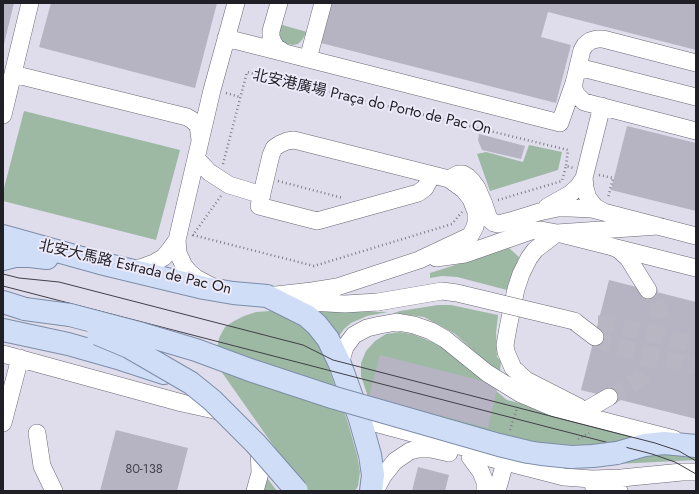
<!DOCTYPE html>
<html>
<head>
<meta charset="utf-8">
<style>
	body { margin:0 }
	#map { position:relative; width:699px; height:494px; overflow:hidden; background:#dfdcec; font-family:Jost,sans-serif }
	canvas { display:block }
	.frame { position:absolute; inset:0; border:4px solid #201f25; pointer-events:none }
</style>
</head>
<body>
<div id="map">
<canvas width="699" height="494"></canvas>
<div class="frame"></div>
</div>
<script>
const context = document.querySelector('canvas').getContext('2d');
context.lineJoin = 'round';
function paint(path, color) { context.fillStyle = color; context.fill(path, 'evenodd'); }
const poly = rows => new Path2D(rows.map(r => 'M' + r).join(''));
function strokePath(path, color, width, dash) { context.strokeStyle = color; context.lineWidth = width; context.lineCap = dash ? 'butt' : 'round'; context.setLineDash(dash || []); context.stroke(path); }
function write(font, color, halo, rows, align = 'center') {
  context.font = font + ' Jost,"Noto Sans SC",sans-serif'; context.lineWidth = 4; context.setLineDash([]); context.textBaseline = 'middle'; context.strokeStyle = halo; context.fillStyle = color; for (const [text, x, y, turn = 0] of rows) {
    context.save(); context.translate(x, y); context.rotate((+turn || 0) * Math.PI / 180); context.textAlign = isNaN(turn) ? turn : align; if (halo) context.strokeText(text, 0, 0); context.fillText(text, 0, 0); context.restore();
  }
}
paint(poly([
	[279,24,307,32,302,40,298,44,293,45,286,44,282,41,280,37,278,31],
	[24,111,180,150,156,240,3,201,3,192],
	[529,145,562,152,558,170,490,191,477,154,486,152,523,162],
	[509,248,519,257,507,290,457,277,442,276,430,278,430,273],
	[438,305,451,305,498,315,496,333,497,357,501,361,500,371,495,370,455,334,424,317,394,313,400,311],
	[316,310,326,311,388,312,367,316,351,323,344,329,339,336,328,321],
	[270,311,282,313,303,324,321,346,348,423,357,455,360,472,358,486,355,491,308,491,301,485,221,371,217,360,217,352,219,338,225,327,234,321,244,316,256,312],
	[399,332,412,334,440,345,507,400,673,441,696,454,696,460,616,464,372,409,361,376,361,363,366,351,375,341,386,334],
	[267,478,277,491,263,491]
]), '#9db9a4');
paint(poly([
	[3,3,14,3,4,44,3,44],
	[51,3,217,3,195,88,39,47],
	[331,3,696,3,696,50,548,12,541,37,571,45,556,103,321,43],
	[627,126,696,143,696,211,611,190],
	[479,134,525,146,521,159,482,150,478,140],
	[609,280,696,302,696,419,581,390],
	[380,355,498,385,488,428,369,397],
	[116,430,188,448,177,491,100,491],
	[418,467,449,475,445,491,412,491]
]), '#b6b3c3');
strokePath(poly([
	[598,324,613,324,696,345],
	[595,337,607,344,696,367],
	[609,397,637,381,642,376,646,370,660,319,659,312,657,305,648,290]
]), '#b9b6c4', 17, [17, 8]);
const minor = poly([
	[279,3,271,31,271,37,273,42,276,47,285,53],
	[226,38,560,123,574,83,582,50,585,45,590,41,597,39,603,39,696,63],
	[308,59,323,3],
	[578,67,696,97],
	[13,74,187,117,192,120,198,125,200,140],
	[574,83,574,89,576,94,584,102,696,131],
	[602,106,584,178,585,188,588,198,595,207,604,212],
	[3,115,30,3],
	[196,158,209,172,229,185,262,195],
	[449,179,458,174,463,174,468,177,472,181,477,188,484,204,489,219,494,223,498,224,510,221,539,212,558,208,570,208,592,209,696,236],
	[547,207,570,194,578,187,584,178],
	[615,248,619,250,628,258,648,290],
	[436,258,465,254,531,231,541,230,557,233,696,268],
	[130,270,143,267,154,263,164,257,169,251,177,240],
	[211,286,196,278,189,272,184,266,178,253,177,240,212,90,236,3],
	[267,296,312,291,337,287,419,260,470,236,475,227,476,222,476,212,471,199,464,190,449,179,294,140,287,141,280,144,274,148,271,155,259,206,317,221,418,193,425,188,432,175],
	[293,300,309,302,345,304,378,302],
	[574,321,595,337],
	[3,354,182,403,214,410,225,413],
	[340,364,345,347,354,335,367,328,380,325,397,322,414,325,431,331,445,339,487,373,521,394,554,408,674,439],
	[579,407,526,380,513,368,506,352,505,345,508,328,516,289,521,274,529,258,535,250,557,233,658,226],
	[579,414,609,397],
	[360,419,475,450,482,456,564,477,592,479,621,478,682,472,696,472],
	[3,423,20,358],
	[37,433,42,466,54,491],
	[470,457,481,472,485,482,485,491],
	[593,485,619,491],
	[255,491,260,473,259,447],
	[375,491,383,476,395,461,410,451,418,449,431,449,449,453],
	[497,491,505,462]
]);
const major = poly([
	[3,236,100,263,204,288,233,293,267,296,307,316,317,325,328,339,340,364,360,419,370,455,373,475,371,491],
	[3,259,15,256,30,256,47,258],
	[3,302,25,309],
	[3,330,68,344,121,359,164,373],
	[617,453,645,445,664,443,696,446]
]);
strokePath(minor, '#6b6877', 18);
strokePath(major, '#7d8da9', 24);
strokePath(poly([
	[226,93,240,97],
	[223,164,247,72,568,150,566,166],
	[599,175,613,178,608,198],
	[278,181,343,198],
	[221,196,193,235,314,266,452,224,462,212],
	[498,200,562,181,566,166,573,168],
	[510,430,517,408],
	[578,439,589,433]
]), '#807e89', 2.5, [1, 3]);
strokePath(minor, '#fff', 17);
strokePath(major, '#cfdef6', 22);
strokePath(poly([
	[3,274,19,278,59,282,303,345,333,360,655,443,679,451,696,461],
	[3,286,652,454,675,462,696,474]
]), '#403f47', 1);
const minorBridge = poly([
	[378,302,442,291,457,293,574,321]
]);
const majorBridge = poly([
	[25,309,70,315,142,334,196,350,250,370,335,398,499,445,528,452,541,454,571,457,593,456,617,453],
	[98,334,129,347,191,383,212,400,256,444,297,491]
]);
strokePath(minorBridge, '#6b6877', 18, []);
strokePath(majorBridge, '#7d8da9', 24, []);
strokePath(minorBridge, '#fff', 17);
strokePath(majorBridge, '#cfdef6', 22);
write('13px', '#46444c', null, [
	["80-138",144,470]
]);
write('15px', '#201f25', '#ece9f9', [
	["北安港廣場 Praça do Porto de Pac On",372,103,13],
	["北安大馬路 Estrada de Pac On",135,268,13]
]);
</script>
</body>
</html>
